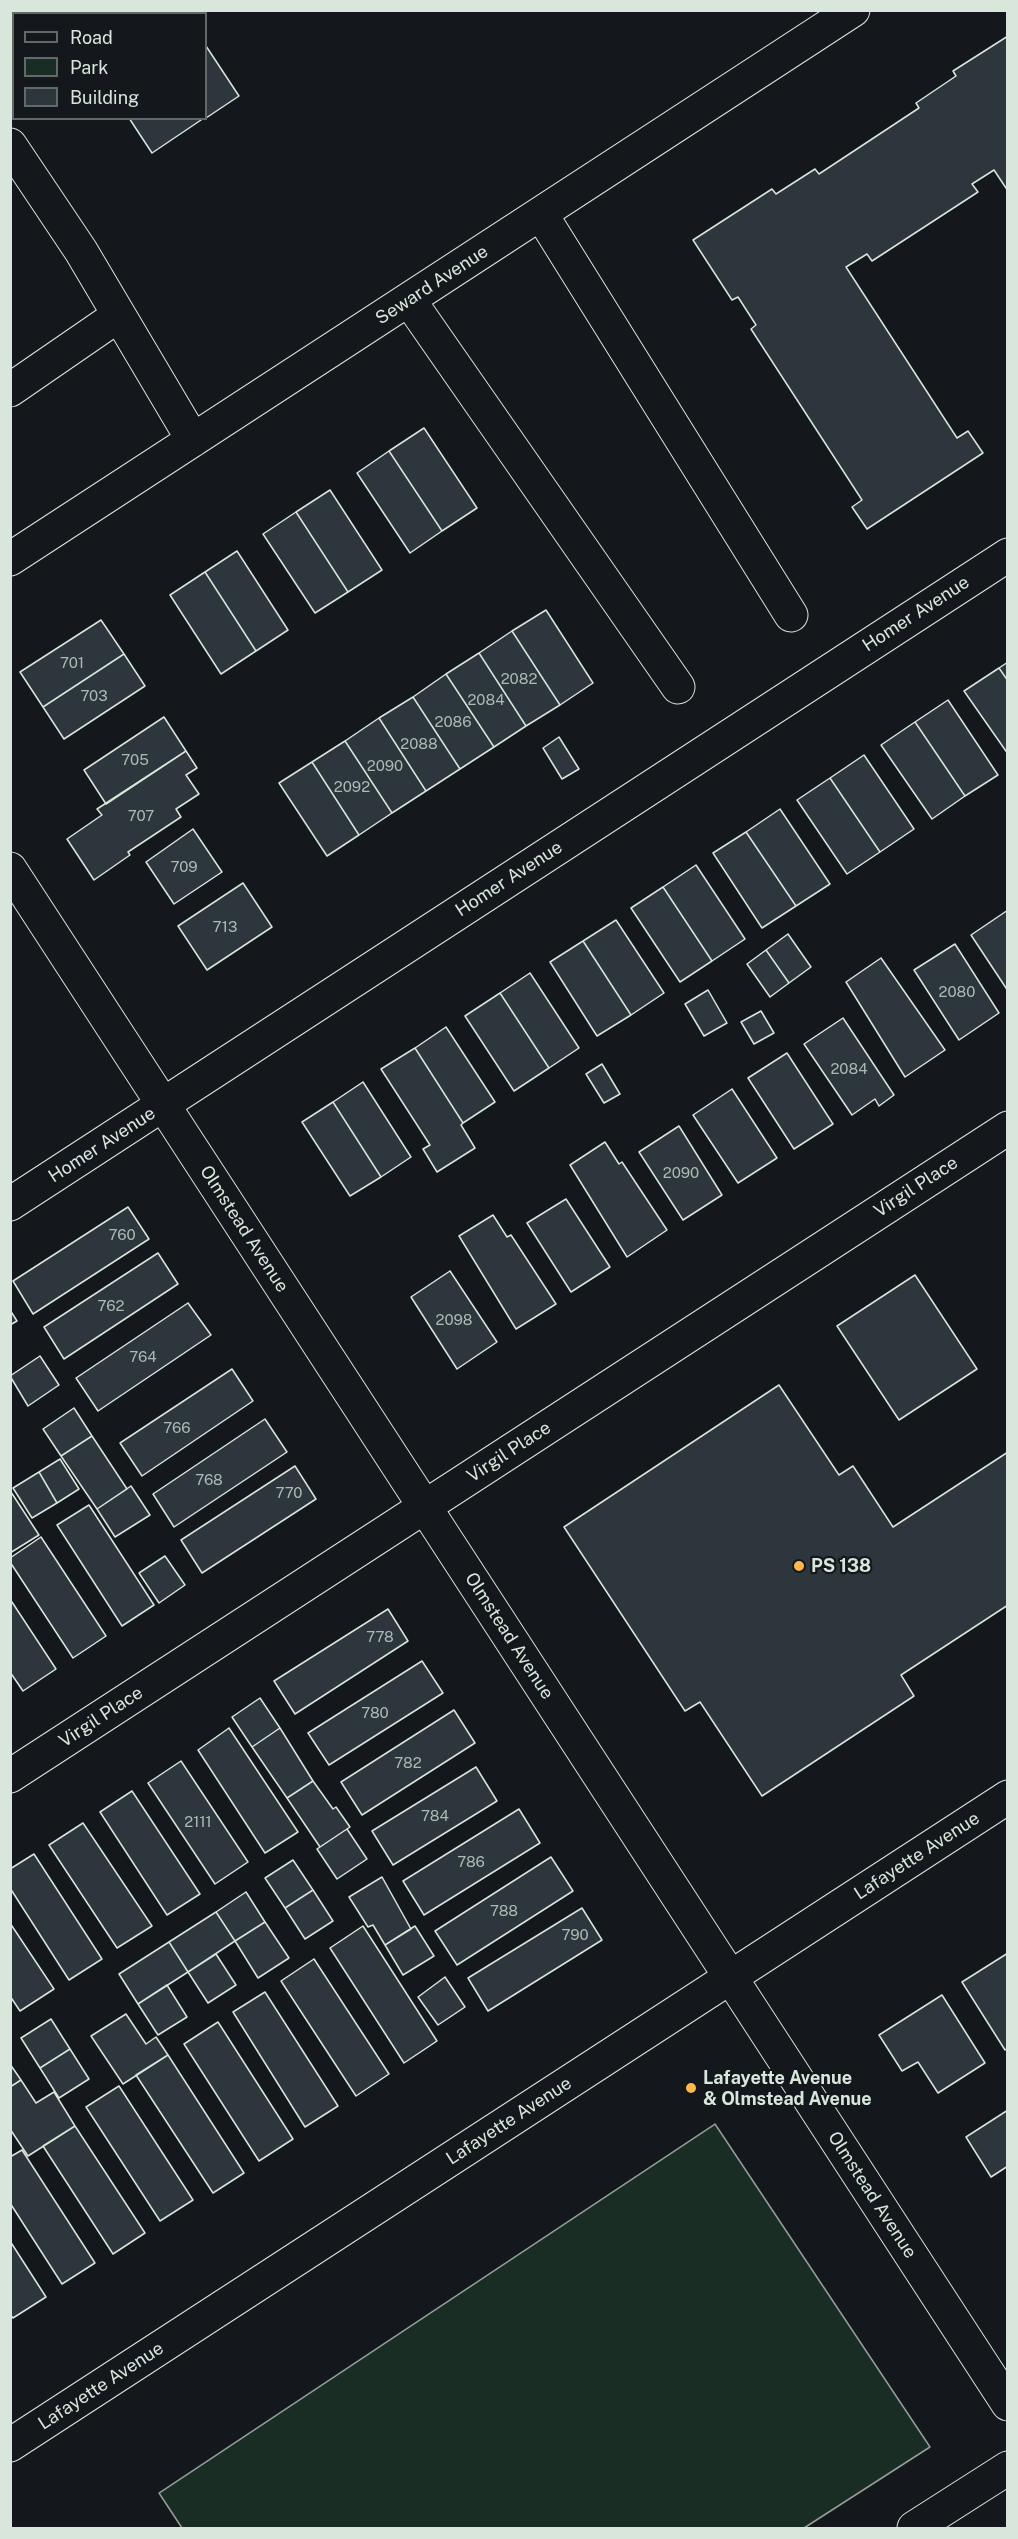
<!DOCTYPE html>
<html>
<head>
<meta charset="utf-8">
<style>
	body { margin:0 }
	#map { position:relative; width:1018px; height:2539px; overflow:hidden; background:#14181c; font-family:"Public Sans",sans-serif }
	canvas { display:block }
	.frame { position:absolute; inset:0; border:12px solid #d8e6dc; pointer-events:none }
	.legend { position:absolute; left:12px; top:12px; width:195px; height:108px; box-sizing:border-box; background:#14181c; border:2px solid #626a69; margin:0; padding:8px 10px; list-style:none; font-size:18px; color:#d8e6dc }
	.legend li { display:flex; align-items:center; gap:12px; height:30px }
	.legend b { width:30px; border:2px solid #626a69 }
</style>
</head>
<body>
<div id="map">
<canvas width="1018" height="2539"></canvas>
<div class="frame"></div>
<ul class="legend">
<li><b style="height:8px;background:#14181c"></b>Road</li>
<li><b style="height:16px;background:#1a2d24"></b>Park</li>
<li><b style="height:16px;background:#2c363c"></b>Building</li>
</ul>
</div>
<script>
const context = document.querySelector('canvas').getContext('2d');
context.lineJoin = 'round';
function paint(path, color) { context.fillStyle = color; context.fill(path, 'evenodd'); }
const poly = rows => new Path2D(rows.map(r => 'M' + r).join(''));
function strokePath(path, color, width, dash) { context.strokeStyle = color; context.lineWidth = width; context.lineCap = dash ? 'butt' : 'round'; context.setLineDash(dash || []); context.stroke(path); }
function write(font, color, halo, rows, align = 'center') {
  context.font = font + ' "Public Sans",sans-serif'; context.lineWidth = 4.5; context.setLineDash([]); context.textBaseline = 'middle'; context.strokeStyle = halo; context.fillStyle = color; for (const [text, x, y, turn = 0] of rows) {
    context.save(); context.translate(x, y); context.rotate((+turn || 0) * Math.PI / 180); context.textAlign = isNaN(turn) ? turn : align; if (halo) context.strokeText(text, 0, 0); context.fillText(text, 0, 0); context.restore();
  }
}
const green = poly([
	[715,2124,930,2447,804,2528,182,2528,159,2493,715,2124]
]);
paint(green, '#1a2d24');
strokePath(green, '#939e99', 1.5);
const building = poly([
	[58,10,182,10,184,14,60,14,58,10],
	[1008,36,1008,191,994,170,972,184,978,192,872,261,867,254,846,267,957,438,968,431,983,453,867,529,852,507,862,500,751,329,756,325,738,297,732,300,693,240,772,189,776,194,815,169,819,174,919,108,916,103,956,76,953,71,1008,36],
	[206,46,239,96,206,118,206,46],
	[129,118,204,118,152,153,129,118],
	[424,428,477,508,442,531,389,451,424,428],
	[389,451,442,531,410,553,357,473,389,451],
	[330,490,382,570,348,592,296,512,330,490],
	[296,512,348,592,315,613,263,534,296,512],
	[237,551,288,630,256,651,205,572,237,551],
	[205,572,256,651,221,674,170,595,205,572],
	[546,610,593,683,560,705,512,631,546,610],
	[101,620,124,654,43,707,20,672,101,620],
	[512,631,560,705,526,726,479,653,512,631],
	[479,653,526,726,494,747,446,674,479,653],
	[124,654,145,686,64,739,43,707,124,654],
	[1008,662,1008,681,999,668,1008,662],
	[999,668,1008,681,1008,754,964,691,999,668],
	[446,674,494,747,460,769,413,697,446,674],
	[413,697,460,769,426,791,379,718,413,697],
	[948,700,998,775,965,796,915,722,948,700],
	[164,717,186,751,106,804,84,770,164,717],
	[379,718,426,791,392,813,345,741,379,718],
	[915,722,965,796,932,819,881,745,915,722],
	[559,737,579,769,562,779,543,748,559,737],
	[345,741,392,813,359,835,312,762,345,741],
	[186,751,197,768,186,775,199,794,176,809,181,817,128,852,130,855,94,880,67,839,102,815,97,809,186,751],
	[864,755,914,829,880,852,830,778,864,755],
	[312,762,359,835,327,856,279,783,312,762],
	[830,778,880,852,847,874,797,800,830,778],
	[780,809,830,884,796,906,746,832,780,809],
	[193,829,222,872,174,904,146,862,193,829],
	[746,832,796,906,762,928,713,853,746,832],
	[696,865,745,939,712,961,663,887,696,865],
	[243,883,272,927,207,970,178,926,243,883],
	[663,887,712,961,680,982,631,908,663,887],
	[1008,910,1008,991,971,935,1008,910],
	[616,920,664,993,631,1015,583,941,616,920],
	[788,934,811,967,789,983,766,950,788,934],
	[583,941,631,1015,597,1036,550,962,583,941],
	[955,944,999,1013,959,1040,914,970,955,944],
	[766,950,789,983,770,997,747,964,766,950],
	[881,958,945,1050,905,1077,846,982,881,958],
	[530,973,579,1048,549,1068,500,993,530,973],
	[708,990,727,1023,704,1036,685,1004,708,990],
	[500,993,549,1068,514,1091,465,1016,500,993],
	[761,1011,774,1033,754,1044,741,1022,761,1011],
	[843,1018,894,1095,879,1106,875,1099,852,1115,804,1044,843,1018],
	[446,1027,495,1102,463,1123,415,1048,446,1027],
	[415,1048,463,1123,461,1125,475,1148,437,1172,423,1149,430,1145,381,1069,415,1048],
	[787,1053,833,1124,794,1149,748,1078,787,1053],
	[602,1064,620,1094,604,1103,586,1074,602,1064],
	[363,1082,411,1157,381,1177,333,1102,363,1082],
	[732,1089,777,1158,738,1183,693,1115,732,1089],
	[333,1102,381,1177,350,1196,302,1122,333,1102],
	[679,1126,722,1195,683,1220,639,1152,679,1126],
	[605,1142,619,1164,622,1162,667,1230,627,1257,570,1165,605,1142],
	[566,1199,610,1267,571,1292,527,1223,566,1199],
	[128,1207,149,1239,33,1314,13,1281,128,1207],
	[493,1215,507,1237,511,1235,556,1304,516,1329,459,1236,493,1215],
	[158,1253,178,1284,64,1359,44,1327,158,1253],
	[450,1271,497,1342,457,1369,411,1297,450,1271],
	[915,1275,977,1369,899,1420,837,1326,915,1275],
	[188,1303,211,1335,98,1411,76,1378,188,1303],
	[10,1310,17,1321,10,1325,10,1310],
	[40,1356,59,1385,28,1406,10,1376,40,1356],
	[232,1369,253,1401,142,1476,120,1443,232,1369],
	[779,1385,839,1475,853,1466,893,1527,1008,1452,1008,1605,901,1675,914,1696,762,1796,700,1702,685,1711,564,1527,779,1385],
	[74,1408,92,1436,61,1456,43,1429,74,1408],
	[265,1419,287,1452,174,1527,153,1494,265,1419],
	[92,1436,127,1489,97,1509,61,1456,92,1436],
	[60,1459,79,1489,57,1503,39,1472,60,1459],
	[295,1466,316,1499,202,1573,181,1540,295,1466],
	[39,1472,57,1503,32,1518,13,1488,39,1472],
	[131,1486,150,1515,115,1537,97,1509,131,1486],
	[11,1492,39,1535,10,1553,10,1493,11,1492],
	[89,1505,154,1605,122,1626,57,1525,89,1505],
	[41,1537,106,1636,73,1658,10,1562,10,1558,41,1537],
	[165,1556,185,1585,159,1603,139,1573,165,1556],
	[10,1599,56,1669,23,1691,10,1672,10,1599],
	[388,1609,408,1641,295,1714,274,1681,388,1609],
	[422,1661,443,1693,329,1765,308,1733,422,1661],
	[260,1698,280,1728,252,1747,232,1717,260,1698],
	[454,1710,475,1743,362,1815,341,1782,454,1710],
	[229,1728,298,1832,265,1853,198,1750,229,1728],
	[280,1728,313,1781,287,1798,252,1747,280,1728],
	[181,1761,248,1862,215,1884,148,1783,181,1761],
	[476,1767,497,1801,393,1865,372,1831,476,1767],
	[313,1781,333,1809,336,1807,350,1827,320,1847,287,1798,313,1781],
	[132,1791,200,1894,167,1915,100,1812,132,1791],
	[519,1809,540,1843,424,1915,403,1881,519,1809],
	[83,1823,152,1926,117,1948,49,1845,83,1823],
	[347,1829,367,1859,337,1879,317,1849,347,1829],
	[34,1854,102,1959,69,1980,10,1888,10,1869,34,1854],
	[551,1857,573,1891,457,1965,435,1931,551,1857],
	[293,1860,313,1890,285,1908,265,1878,293,1860],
	[382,1877,411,1929,385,1945,373,1925,368,1927,349,1897,382,1877],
	[313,1890,333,1921,305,1939,285,1908,313,1890],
	[246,1892,265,1922,235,1941,216,1912,246,1892],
	[582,1908,602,1940,488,2011,468,1978,582,1908],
	[216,1912,235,1941,188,1972,169,1942,216,1912],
	[265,1922,289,1958,258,1978,235,1941,265,1922],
	[10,1923,54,1989,20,2011,10,1996,10,1923],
	[363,1926,437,2041,404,2063,330,1948,363,1926],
	[415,1926,434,1956,403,1975,385,1945,415,1926],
	[169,1942,188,1972,138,2004,119,1974,169,1942],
	[1008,1953,1008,2048,1005,2050,962,1982,1008,1953],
	[216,1954,236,1985,208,2003,188,1972,216,1954],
	[314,1959,389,2074,356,2096,281,1981,314,1959],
	[445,1977,465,2007,438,2025,418,1997,445,1977],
	[167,1985,187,2017,158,2035,138,2004,167,1985],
	[265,1992,338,2106,305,2127,233,2012,265,1992],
	[942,1995,985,2063,938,2093,918,2062,902,2071,879,2035,942,1995],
	[126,2014,146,2044,156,2037,168,2055,123,2084,91,2036,126,2014],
	[51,2019,70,2049,40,2068,21,2038,51,2019],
	[218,2022,293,2139,259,2161,184,2044,218,2022],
	[70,2049,89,2079,59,2098,40,2068,70,2049],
	[168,2055,244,2173,213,2193,136,2075,168,2055],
	[10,2064,21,2080,10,2087,10,2064],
	[21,2080,36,2103,54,2092,75,2126,28,2156,10,2129,10,2087,21,2080],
	[119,2086,193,2200,160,2221,86,2107,119,2086],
	[1008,2110,1008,2166,991,2177,966,2137,1008,2110],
	[75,2126,145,2233,113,2254,43,2146,75,2126],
	[22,2150,95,2263,62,2284,10,2203,10,2157,22,2150],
	[10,2241,46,2297,13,2318,10,2314,10,2241]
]);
paint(building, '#2c363c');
strokePath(building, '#d8e6dc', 1.5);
const minor = poly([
	[10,145,81,251,193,440],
	[541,214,791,615],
	[409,300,678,687],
	[10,390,119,315],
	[10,559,853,10],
	[10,869,1008,2404],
	[10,1204,1008,555],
	[10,1776,1008,1128],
	[10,2445,1008,1797],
	[914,2528,1008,2468]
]);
strokePath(minor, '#d8e6dc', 35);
strokePath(minor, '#14181c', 33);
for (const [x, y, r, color] of [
	[799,1566,6,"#ffb74d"],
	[691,2088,6,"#ffb74d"]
]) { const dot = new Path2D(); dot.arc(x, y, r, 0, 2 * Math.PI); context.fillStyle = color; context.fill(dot); strokePath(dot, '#14181c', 2); }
write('15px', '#adbab4', null, [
	["701",72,663],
	["2082",519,679],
	["703",94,696],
	["2084",486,700],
	["2086",453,722],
	["2088",419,744],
	["705",135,760],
	["2090",385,766],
	["2092",352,787],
	["707",141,816],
	["709",184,867],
	["713",225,927],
	["2080",957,992],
	["2084",849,1069],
	["2090",681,1173],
	["760",122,1235],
	["762",111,1306],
	["2098",454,1320],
	["764",143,1357],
	["766",177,1428],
	["768",209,1480],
	["770",289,1493],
	["778",380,1637],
	["780",375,1713],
	["782",408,1763],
	["784",435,1816],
	["2111",198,1822],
	["786",471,1862],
	["788",504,1911],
	["790",575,1935]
]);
write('18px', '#d8e6dc', '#14181c', [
	["Seward Avenue",432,285,-33],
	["Homer Avenue",916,614,-33],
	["Homer Avenue",509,879,-33],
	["Homer Avenue",102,1145,-33],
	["Virgil Place",916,1187,-33],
	["Olmstead Avenue",244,1229,57],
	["Virgil Place",509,1452,-33],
	["Olmstead Avenue",509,1636,57],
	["Virgil Place",101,1717,-33],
	["Lafayette Avenue",917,1856,-33],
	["Lafayette Avenue",509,2121,-33],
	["Olmstead Avenue",872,2195,57],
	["Lafayette Avenue",101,2386,-33]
]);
write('bold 18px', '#d8e6dc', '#14181c', [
	["PS 138",811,1566],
	["Lafayette Avenue",703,2078],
	["& Olmstead Avenue",703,2099]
], 'left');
</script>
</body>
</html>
